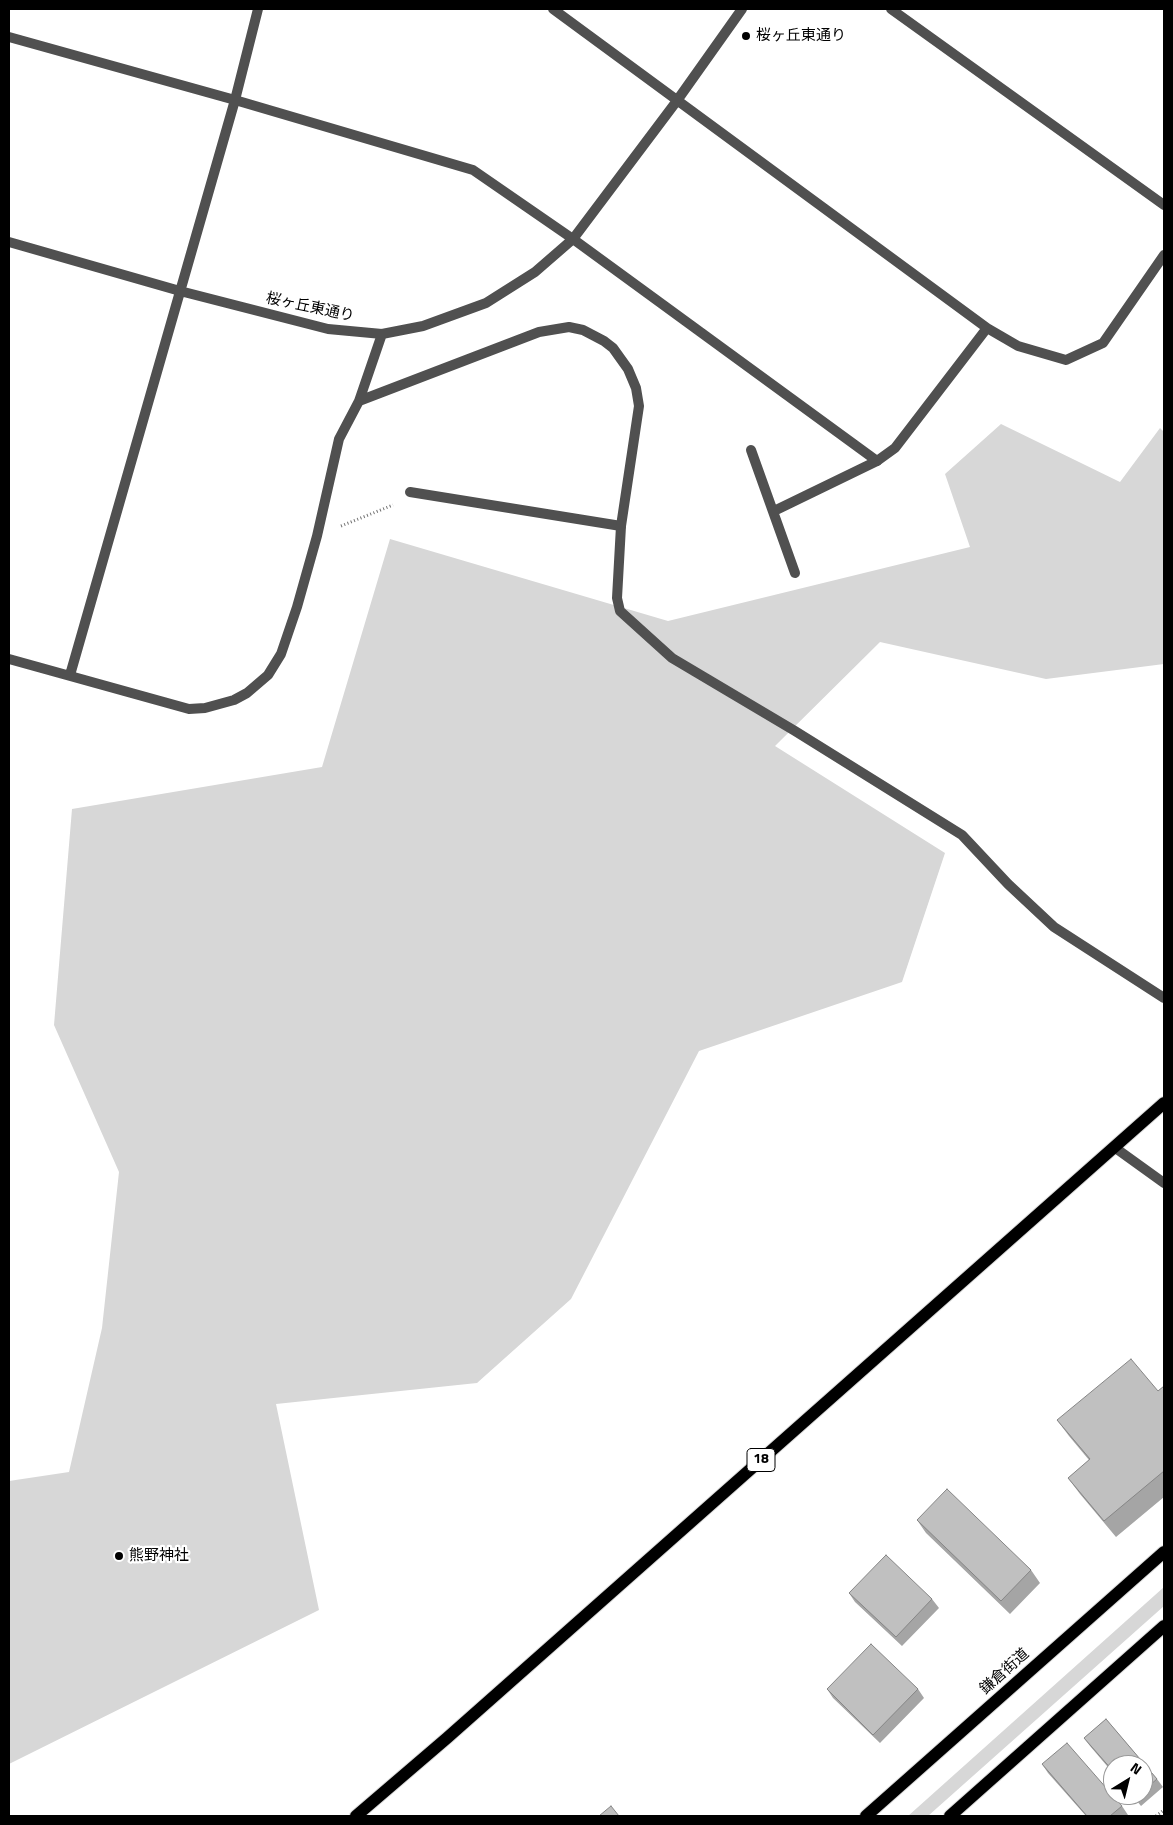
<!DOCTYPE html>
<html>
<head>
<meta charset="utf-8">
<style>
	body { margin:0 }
	#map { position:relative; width:1173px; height:1825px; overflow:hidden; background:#fff; font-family:"Titillium Web",sans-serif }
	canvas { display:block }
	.frame { position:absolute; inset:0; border:10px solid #000; pointer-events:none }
	.north { position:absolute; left:1103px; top:1755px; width:50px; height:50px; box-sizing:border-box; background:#fff; border:1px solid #999; border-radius:50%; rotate:36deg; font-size:14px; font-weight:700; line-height:20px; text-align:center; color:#000 }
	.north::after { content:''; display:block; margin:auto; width:18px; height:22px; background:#000; clip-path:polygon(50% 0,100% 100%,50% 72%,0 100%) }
</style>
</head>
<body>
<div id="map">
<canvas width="1173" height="1825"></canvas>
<div class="frame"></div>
<div class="north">N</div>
</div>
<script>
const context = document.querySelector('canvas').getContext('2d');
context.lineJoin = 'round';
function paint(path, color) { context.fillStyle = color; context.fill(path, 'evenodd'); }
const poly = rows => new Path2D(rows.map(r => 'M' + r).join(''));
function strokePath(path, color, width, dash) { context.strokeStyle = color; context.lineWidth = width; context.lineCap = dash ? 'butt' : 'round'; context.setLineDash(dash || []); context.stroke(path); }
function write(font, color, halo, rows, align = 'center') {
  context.font = font + ' "Titillium Web","Noto Sans JP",sans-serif'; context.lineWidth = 4.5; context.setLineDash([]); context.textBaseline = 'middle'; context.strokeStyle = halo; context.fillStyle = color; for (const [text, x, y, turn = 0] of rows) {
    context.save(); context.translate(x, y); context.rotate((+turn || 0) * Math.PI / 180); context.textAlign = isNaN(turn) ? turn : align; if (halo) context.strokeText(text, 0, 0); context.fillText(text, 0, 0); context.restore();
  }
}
paint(poly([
	[1001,424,1120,482,1160,428,1164,432,1164,664,1046,679,880,642,775,746,945,853,902,982,699,1051,571,1299,477,1383,276,1404,319,1610,9,1764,9,1481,69,1472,102,1328,119,1172,54,1025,72,809,322,767,390,539,668,621,970,547,945,474],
	[1164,1587,1164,1606,928,1816,908,1816]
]), '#d7d7d7');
const primary = poly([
	[356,1816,447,1738,1164,1103],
	[866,1816,1164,1552],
	[950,1816,1164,1626]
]);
strokePath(primary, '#dbdbdb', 14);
strokePath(poly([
	[341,526,393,505],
	[1156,1816,1164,1810]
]), '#727272', 3, [1, 2.5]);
strokePath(poly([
	[751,450,795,573],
	[410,492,621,526],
	[774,511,877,461],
	[1114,1147,1164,1183]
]), '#505050', 10);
strokePath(poly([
	[553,9,987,328,1018,346,1066,360,1103,343,1164,255],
	[891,9,1164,205],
	[9,37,235,100,473,170,573,239,877,461,895,448,987,328],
	[9,242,180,291,328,329,382,334,423,326,486,303,535,272,573,239,676,102,742,9],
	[359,401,539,332,569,327,583,330,604,341,613,348,628,369,636,388,639,406,621,526,617,598,620,611,672,658,795,731,962,835,1008,884,1054,927,1164,998],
	[9,659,189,709,205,708,234,700,247,693,268,675,281,654,297,607,317,536,339,439,359,401,382,334],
	[70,675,235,100,258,9]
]), '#505050', 10);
strokePath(primary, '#000', 12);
paint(poly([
	[1164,1386,1164,1497,1116,1537,1080,1494,1068,1478,1089,1460,1069,1436,1057,1420,1158,1391],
	[917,1520,1031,1570,1040,1583,1010,1614,926,1533],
	[849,1593,932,1599,939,1608,902,1646,855,1602],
	[827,1689,918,1689,924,1698,880,1743,833,1698],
	[1106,1719,1157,1779,1163,1787,1141,1806,1132,1795,1143,1795,1143,1765,1113,1765,1113,1773,1090,1746,1084,1738],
	[1042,1764,1122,1806,1128,1815,1126,1816,1086,1816,1048,1773]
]), '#a5a5a5');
const building = poly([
	[1131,1359,1158,1391,1164,1386,1164,1471,1104,1521,1068,1478,1090,1459,1057,1420,1131,1359],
	[947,1489,1031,1570,1001,1601,917,1520,947,1489],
	[886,1555,932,1599,896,1637,849,1593,886,1555],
	[871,1644,918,1689,873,1735,827,1689,871,1644],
	[1106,1719,1157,1779,1143,1791,1143,1765,1113,1765,1113,1771,1084,1738,1106,1719],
	[1067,1743,1122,1806,1110,1816,1087,1816,1042,1764,1067,1743],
	[611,1806,619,1816,599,1816,611,1806]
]);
paint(building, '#c0c0c0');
strokePath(building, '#868686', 1);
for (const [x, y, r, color] of [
	[746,36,5,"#000"],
	[119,1556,5,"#000"]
]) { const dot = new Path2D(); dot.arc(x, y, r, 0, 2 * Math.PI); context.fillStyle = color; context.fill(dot); strokePath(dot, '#fff', 2); }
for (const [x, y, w] of [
	[761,1460,28]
]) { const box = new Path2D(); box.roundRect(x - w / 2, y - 11.5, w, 23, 4); context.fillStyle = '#fff'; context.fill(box); strokePath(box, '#000', 1); }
write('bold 14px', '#000', null, [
	["18",761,1460]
]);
write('15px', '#000', '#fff', [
	["桜ヶ丘東通り",756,36],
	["熊野神社",129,1556]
], 'left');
write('15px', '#000', '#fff', [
	["桜ヶ丘東通り",310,308,12],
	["鎌倉街道",1005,1672,-42]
]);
</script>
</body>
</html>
